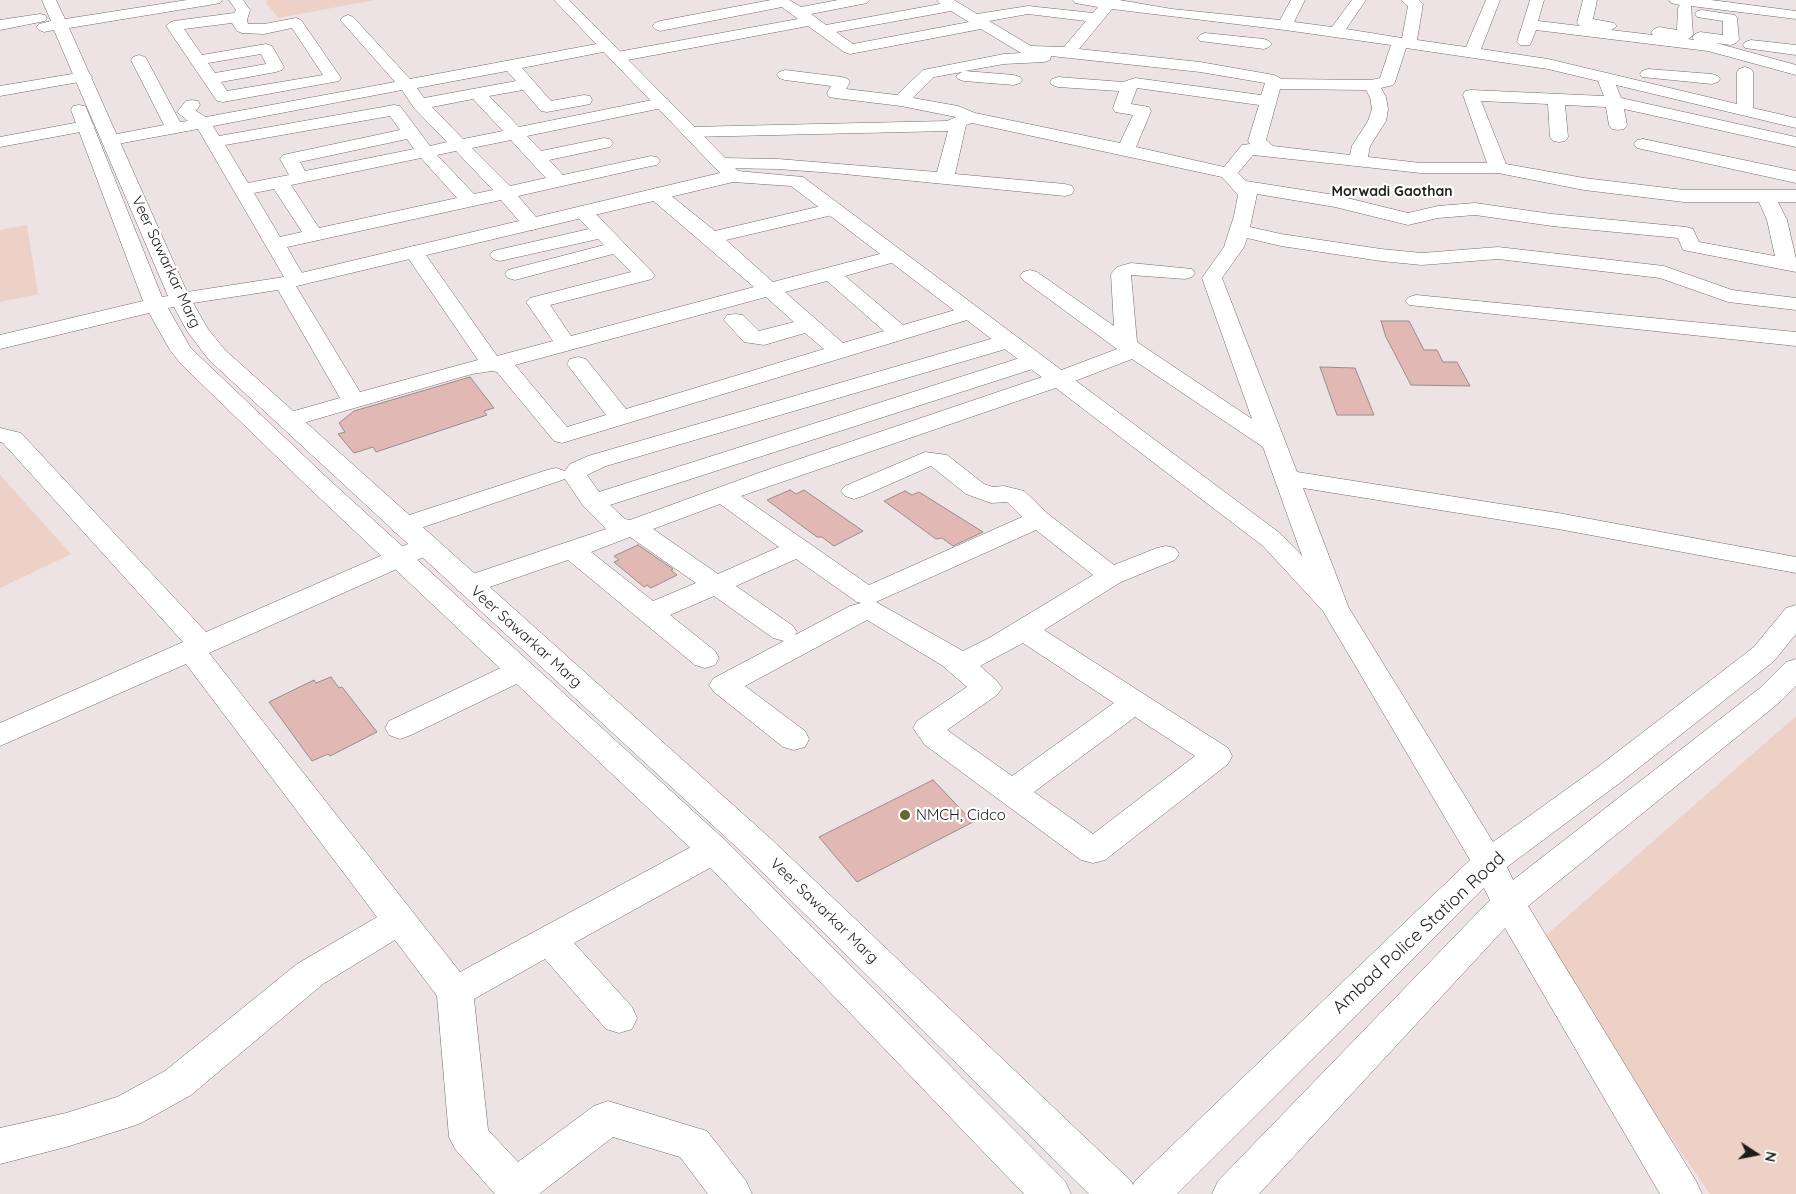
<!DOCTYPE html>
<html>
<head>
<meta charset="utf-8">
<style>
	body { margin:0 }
	#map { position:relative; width:1796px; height:1194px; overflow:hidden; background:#ede2e4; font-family:Quicksand,sans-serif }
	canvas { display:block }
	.north { position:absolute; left:1731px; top:1129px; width:50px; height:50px; -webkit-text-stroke:4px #fff; paint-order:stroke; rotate:101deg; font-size:14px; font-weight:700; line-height:20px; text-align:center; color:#1f1c1c }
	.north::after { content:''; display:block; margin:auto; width:18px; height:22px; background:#1f1c1c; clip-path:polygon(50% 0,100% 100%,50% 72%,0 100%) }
</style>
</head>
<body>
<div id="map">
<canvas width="1796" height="1194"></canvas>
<div class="north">N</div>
</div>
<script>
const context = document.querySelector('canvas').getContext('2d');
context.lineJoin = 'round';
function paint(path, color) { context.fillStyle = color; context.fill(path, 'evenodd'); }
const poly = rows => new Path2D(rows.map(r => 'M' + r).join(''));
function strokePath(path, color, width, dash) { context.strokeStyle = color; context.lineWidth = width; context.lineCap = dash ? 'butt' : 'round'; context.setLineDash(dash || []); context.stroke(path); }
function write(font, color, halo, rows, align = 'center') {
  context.font = font + ' Quicksand,sans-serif'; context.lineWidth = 4.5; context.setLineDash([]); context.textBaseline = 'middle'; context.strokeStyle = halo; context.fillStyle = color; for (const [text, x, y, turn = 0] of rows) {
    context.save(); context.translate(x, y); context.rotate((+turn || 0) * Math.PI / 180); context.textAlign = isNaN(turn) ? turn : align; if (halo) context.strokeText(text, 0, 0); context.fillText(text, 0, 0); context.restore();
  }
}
paint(poly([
	[270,0,375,0,278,18,265,1],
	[27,225,38,294,0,302,0,230],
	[0,475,71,554,0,588],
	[1796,716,1796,1194,1710,1194,1537,943]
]), '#edd1c6');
const building = poly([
	[1381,321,1409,321,1424,350,1437,350,1443,362,1457,362,1470,386,1411,385,1386,337,1381,321],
	[1320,367,1355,368,1374,415,1337,415,1320,367],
	[470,377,494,408,484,411,487,415,376,452,373,447,354,453,338,434,345,432,339,423,354,411,470,377],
	[790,490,796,494,804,490,863,531,834,546,822,537,817,537,767,500,790,490],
	[905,491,912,495,919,492,983,532,953,546,942,538,936,539,884,501,905,491],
	[638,545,673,569,671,570,677,575,651,588,647,585,644,587,614,562,619,560,614,556,638,545],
	[331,677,339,688,342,687,377,732,330,756,328,754,312,761,269,702,314,680,316,683,331,677],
	[933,780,973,822,857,882,819,837,933,780]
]);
paint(building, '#e2b8b4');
strokePath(building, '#968c8c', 1);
const street = poly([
	[229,0,243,0,250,10,247,20,248,24,264,24,296,18,301,20,341,78,339,81,223,102,217,101,166,26,169,23,174,21,234,13,236,10,229,0],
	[232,23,237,31,242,33,264,34,292,28,323,75,227,91,221,82,276,72,282,70,284,67,272,46,266,44,202,55,184,29,232,23],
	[261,54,266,64,215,73,208,63,261,54],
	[771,0,789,0,801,7,838,0,869,0,867,3,862,4,811,14,826,25,940,4,937,0,954,0,977,14,1028,6,1093,13,1098,7,1075,3,1073,0,1119,0,1172,9,1280,20,1291,0,1305,0,1294,22,1332,27,1352,0,1366,0,1346,29,1402,38,1408,6,1401,0,1419,0,1423,4,1417,40,1466,47,1486,0,1500,0,1481,49,1548,59,1737,104,1737,72,1739,69,1745,67,1751,69,1753,72,1753,108,1796,118,1796,128,1616,85,1621,98,1796,137,1796,147,1624,109,1627,125,1624,129,1618,130,1612,129,1609,125,1606,107,1565,105,1568,137,1565,141,1559,142,1553,141,1550,137,1548,104,1481,101,1506,164,1584,178,1684,190,1796,190,1796,202,1778,202,1787,220,1796,259,1796,272,1683,250,1678,238,1552,226,1475,215,1438,218,1408,225,1335,207,1257,194,1250,227,1281,234,1381,249,1422,253,1498,247,1664,266,1732,290,1796,298,1796,310,1728,302,1660,278,1498,259,1422,265,1381,261,1281,246,1247,238,1244,247,1222,278,1297,472,1558,513,1796,557,1796,573,1558,529,1303,488,1348,606,1344,612,1334,615,1324,612,1320,606,1263,447,1132,359,1067,384,741,496,869,585,1022,517,1007,502,991,503,966,494,931,466,863,496,854,499,845,496,841,491,845,486,925,452,947,455,984,484,993,487,1004,486,1024,491,1048,514,1114,565,1157,548,1166,546,1175,548,1179,554,1175,560,1121,582,1044,630,1228,748,1232,756,1228,764,1105,860,1093,863,1081,860,925,745,913,728,917,721,967,687,943,666,867,620,745,686,805,731,809,739,805,747,794,750,783,747,714,692,709,685,714,678,784,641,773,638,714,596,670,615,715,651,719,658,715,665,705,668,695,665,568,560,478,591,468,593,458,591,454,585,458,579,606,529,584,507,565,479,403,534,394,532,390,526,394,520,547,470,556,468,565,471,570,464,588,456,1008,334,1016,336,1019,341,1016,346,606,466,587,475,599,492,1026,356,1034,354,1042,356,1045,361,1042,366,610,505,625,519,630,520,764,471,1051,374,1117,349,1023,280,1020,276,1023,272,1030,270,1037,272,1114,326,1111,274,1117,267,1131,263,1192,269,1195,273,1192,277,1185,279,1131,275,1137,342,1252,419,1202,278,1224,247,1234,216,1238,195,1222,177,972,123,966,125,955,174,1065,184,1072,186,1074,190,1072,194,1065,196,834,173,778,169,720,168,714,167,711,163,714,159,720,158,778,159,937,172,948,131,690,137,684,136,681,132,684,128,690,127,947,121,956,117,901,106,835,98,829,97,827,93,831,86,785,80,779,78,777,75,779,72,785,70,842,77,848,79,850,82,846,89,897,95,923,70,1004,54,1021,53,981,29,850,54,844,52,808,26,617,62,611,60,609,57,611,54,617,52,798,19,782,7,660,31,655,29,652,26,655,23,660,21,771,0],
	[1112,9,1285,30,1391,45,1380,78,1371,80,1282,79,1274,75,1200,62,1079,49,1112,9],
	[951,11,969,22,853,44,836,32,951,11],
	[1028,14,1086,21,1064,47,1031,46,989,21,1028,14],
	[1406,48,1548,69,1598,81,1604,96,1471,90,1465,91,1463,95,1487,163,1421,163,1368,157,1370,146,1386,121,1388,109,1386,97,1381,88,1393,85,1395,82,1406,48],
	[1051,56,1200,72,1265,83,1261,95,1135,78,1123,82,1058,77,1052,79,1050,82,1052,85,1058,87,1119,91,1113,108,1115,112,1133,115,1120,143,975,113,958,106,913,98,934,77,962,72,956,76,958,79,964,81,1014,85,1020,83,1022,80,1020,77,1014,75,965,71,1004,64,1044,62,1050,60,1051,56],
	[1137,88,1259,105,1248,141,1250,144,1242,145,1224,167,1136,147,1151,111,1149,107,1131,104,1137,88],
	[1280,89,1366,90,1370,97,1372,109,1368,121,1352,146,1350,155,1273,146,1266,140,1280,89],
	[1253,155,1421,173,1498,173,1584,190,1684,202,1759,202,1767,220,1775,256,1699,242,1693,229,1686,227,1552,214,1475,203,1438,206,1408,213,1335,195,1246,181,1238,173,1253,155],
	[720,504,779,547,718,574,653,529,720,504],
	[1036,530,1093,575,989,638,963,651,876,602,1036,530],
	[630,537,696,583,653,601,591,552,630,537],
	[796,559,857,602,861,603,850,606,795,635,797,632,793,626,736,586,796,559],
	[1023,643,1114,703,1012,776,947,730,997,695,1002,688,997,681,980,666,1023,643],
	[1135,717,1195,756,1093,834,1034,792,1135,717],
	[1530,0,1544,0,1538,21,1580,26,1577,23,1583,0,1597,0,1593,19,1614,23,1617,26,1611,30,1653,35,1651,32,1654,29,1659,27,1677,30,1678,8,1680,5,1671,3,1669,0,1711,0,1796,11,1796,19,1691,6,1693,35,1688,39,1694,40,1692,37,1695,34,1700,32,1723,35,1723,21,1697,17,1695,14,1697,11,1702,10,1735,15,1737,18,1739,40,1736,43,1731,45,1716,43,1796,65,1796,75,1708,51,1536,30,1530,45,1520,45,1517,42,1530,0],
	[40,14,45,15,47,18,45,21,0,30,0,20,40,14],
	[348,15,353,17,410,79,607,42,613,44,615,47,613,50,522,68,551,101,584,95,590,96,592,100,590,104,547,112,541,111,523,90,489,96,519,127,662,98,668,99,670,103,668,107,662,108,527,136,541,151,604,138,610,139,613,143,610,147,549,160,563,175,651,156,657,157,660,161,657,165,651,166,518,196,542,224,539,228,532,230,525,228,501,200,287,247,306,280,303,284,296,286,360,392,478,360,404,252,407,248,414,246,421,248,497,356,553,341,526,302,530,298,631,272,613,254,515,280,508,278,505,274,508,270,604,245,598,239,500,261,493,259,490,255,493,251,589,229,573,212,576,208,583,206,590,208,655,275,652,279,550,305,571,336,754,287,650,198,648,194,650,190,657,188,664,190,715,231,834,203,841,205,844,209,841,213,726,240,773,282,895,250,902,252,905,256,902,260,845,276,903,325,969,306,977,307,980,312,977,317,562,443,554,441,497,372,492,371,472,374,296,425,288,427,280,425,276,420,280,415,340,398,274,283,277,279,284,277,198,129,112,145,106,144,103,140,106,136,112,135,164,125,131,60,133,57,139,55,145,57,147,60,180,122,188,121,177,112,186,101,192,100,198,101,200,105,196,111,206,117,395,82,343,23,340,20,343,17,348,15],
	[507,71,516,81,424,98,417,88,507,71],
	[402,90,414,108,447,142,430,146,400,106,394,105,219,136,213,126,402,90],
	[473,99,503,131,463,139,432,107,473,99],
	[390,116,400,130,283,155,280,159,289,175,248,183,225,145,390,116],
	[407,139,414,149,305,171,300,162,407,139],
	[511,140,530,161,546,178,510,186,472,148,511,140],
	[456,151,493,190,474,194,437,155,456,151],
	[421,158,457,198,319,228,291,185,421,158],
	[274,189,302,232,280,237,254,193,274,189],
	[827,281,884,331,843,343,785,292,827,281],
	[766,297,794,322,759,331,743,315,735,314,727,315,724,320,744,342,764,345,805,333,824,349,626,409,586,359,578,357,570,359,567,364,606,415,567,427,515,365,766,297],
	[1205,33,1264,39,1269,41,1272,44,1269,47,1264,49,1200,41,1197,38,1200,35,1205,33],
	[1751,40,1796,45,1796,55,1745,48,1743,45,1745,42,1751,40],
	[1648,69,1712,74,1718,76,1720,79,1718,82,1712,84,1642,77,1640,74,1642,71,1648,69],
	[84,72,90,74,92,77,90,80,0,96,0,86,84,72],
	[85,121,91,122,94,126,91,130,0,147,0,137,85,121],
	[1643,139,1796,171,1796,183,1637,148,1634,144,1637,140,1643,139],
	[1416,295,1796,332,1796,346,1409,305,1405,301,1409,297,1416,295],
	[0,428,21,433,206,632,417,540,426,538,435,540,439,546,435,552,209,653,460,972,702,841,714,838,726,841,730,850,726,859,574,943,632,1007,637,1018,632,1029,619,1033,606,1029,545,959,474,999,488,1130,518,1162,594,1106,608,1101,707,1131,746,1181,752,1194,708,1194,680,1157,613,1137,539,1194,495,1194,455,1149,449,1137,437,996,395,940,323,984,191,1095,141,1123,127,1128,66,1147,0,1164,0,1128,66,1113,117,1097,165,1071,297,964,377,917,186,664,0,746,0,723,183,642,3,443,0,442,0,428],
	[521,660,531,663,536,670,531,677,411,735,400,739,389,735,385,728,389,721,511,663,521,660]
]);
const secondary = poly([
	[42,0,56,0,65,19,187,0,222,0,220,3,215,4,69,28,187,292,284,277,720,173,554,0,569,0,738,171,803,177,1281,534,1344,600,1493,842,1599,766,1754,647,1786,608,1796,605,1796,634,1774,661,1621,782,1507,867,1513,880,1760,688,1786,662,1796,659,1796,686,1780,702,1528,906,1696,1181,1702,1194,1660,1194,1505,928,1259,1194,1212,1194,1218,1181,1490,900,1484,888,1177,1194,1089,1194,746,856,209,360,187,331,174,307,168,308,190,347,197,354,324,475,726,841,1065,1181,1071,1194,1024,1194,702,859,306,485,181,364,170,350,149,313,0,349,0,335,143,301,71,110,73,106,79,105,85,106,87,110,162,297,168,296,54,30,44,32,39,30,36,27,39,24,51,21,42,0],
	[733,182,791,186,1263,546,1323,611,1470,860,1135,1181,1133,1185,1131,1181,770,838,225,350,208,329,193,303,284,289,733,182]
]);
strokePath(street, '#736a6c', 1);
strokePath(secondary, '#736a6c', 1);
paint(street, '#fff');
paint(secondary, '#fff');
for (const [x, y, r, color] of [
	[905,815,6,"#6b6431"]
]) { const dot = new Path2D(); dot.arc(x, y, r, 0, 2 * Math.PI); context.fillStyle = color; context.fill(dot); strokePath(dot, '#fff', 2); }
write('bold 14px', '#1f1c1c', '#fff', [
	["Morwadi Gaothan",1392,192]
]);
write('15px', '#1f1c1c', '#fff', [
	["Veer Sawarkar Marg",166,262,65],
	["Veer Sawarkar Marg",526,637,42],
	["Veer Sawarkar Marg",824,911,44]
]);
write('15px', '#1f1c1c', '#fff', [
	["NMCH, Cidco",916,815]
], 'left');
write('18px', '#1f1c1c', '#fff', [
	["Ambad Police Station Road",1419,933,-43]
]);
</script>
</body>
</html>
